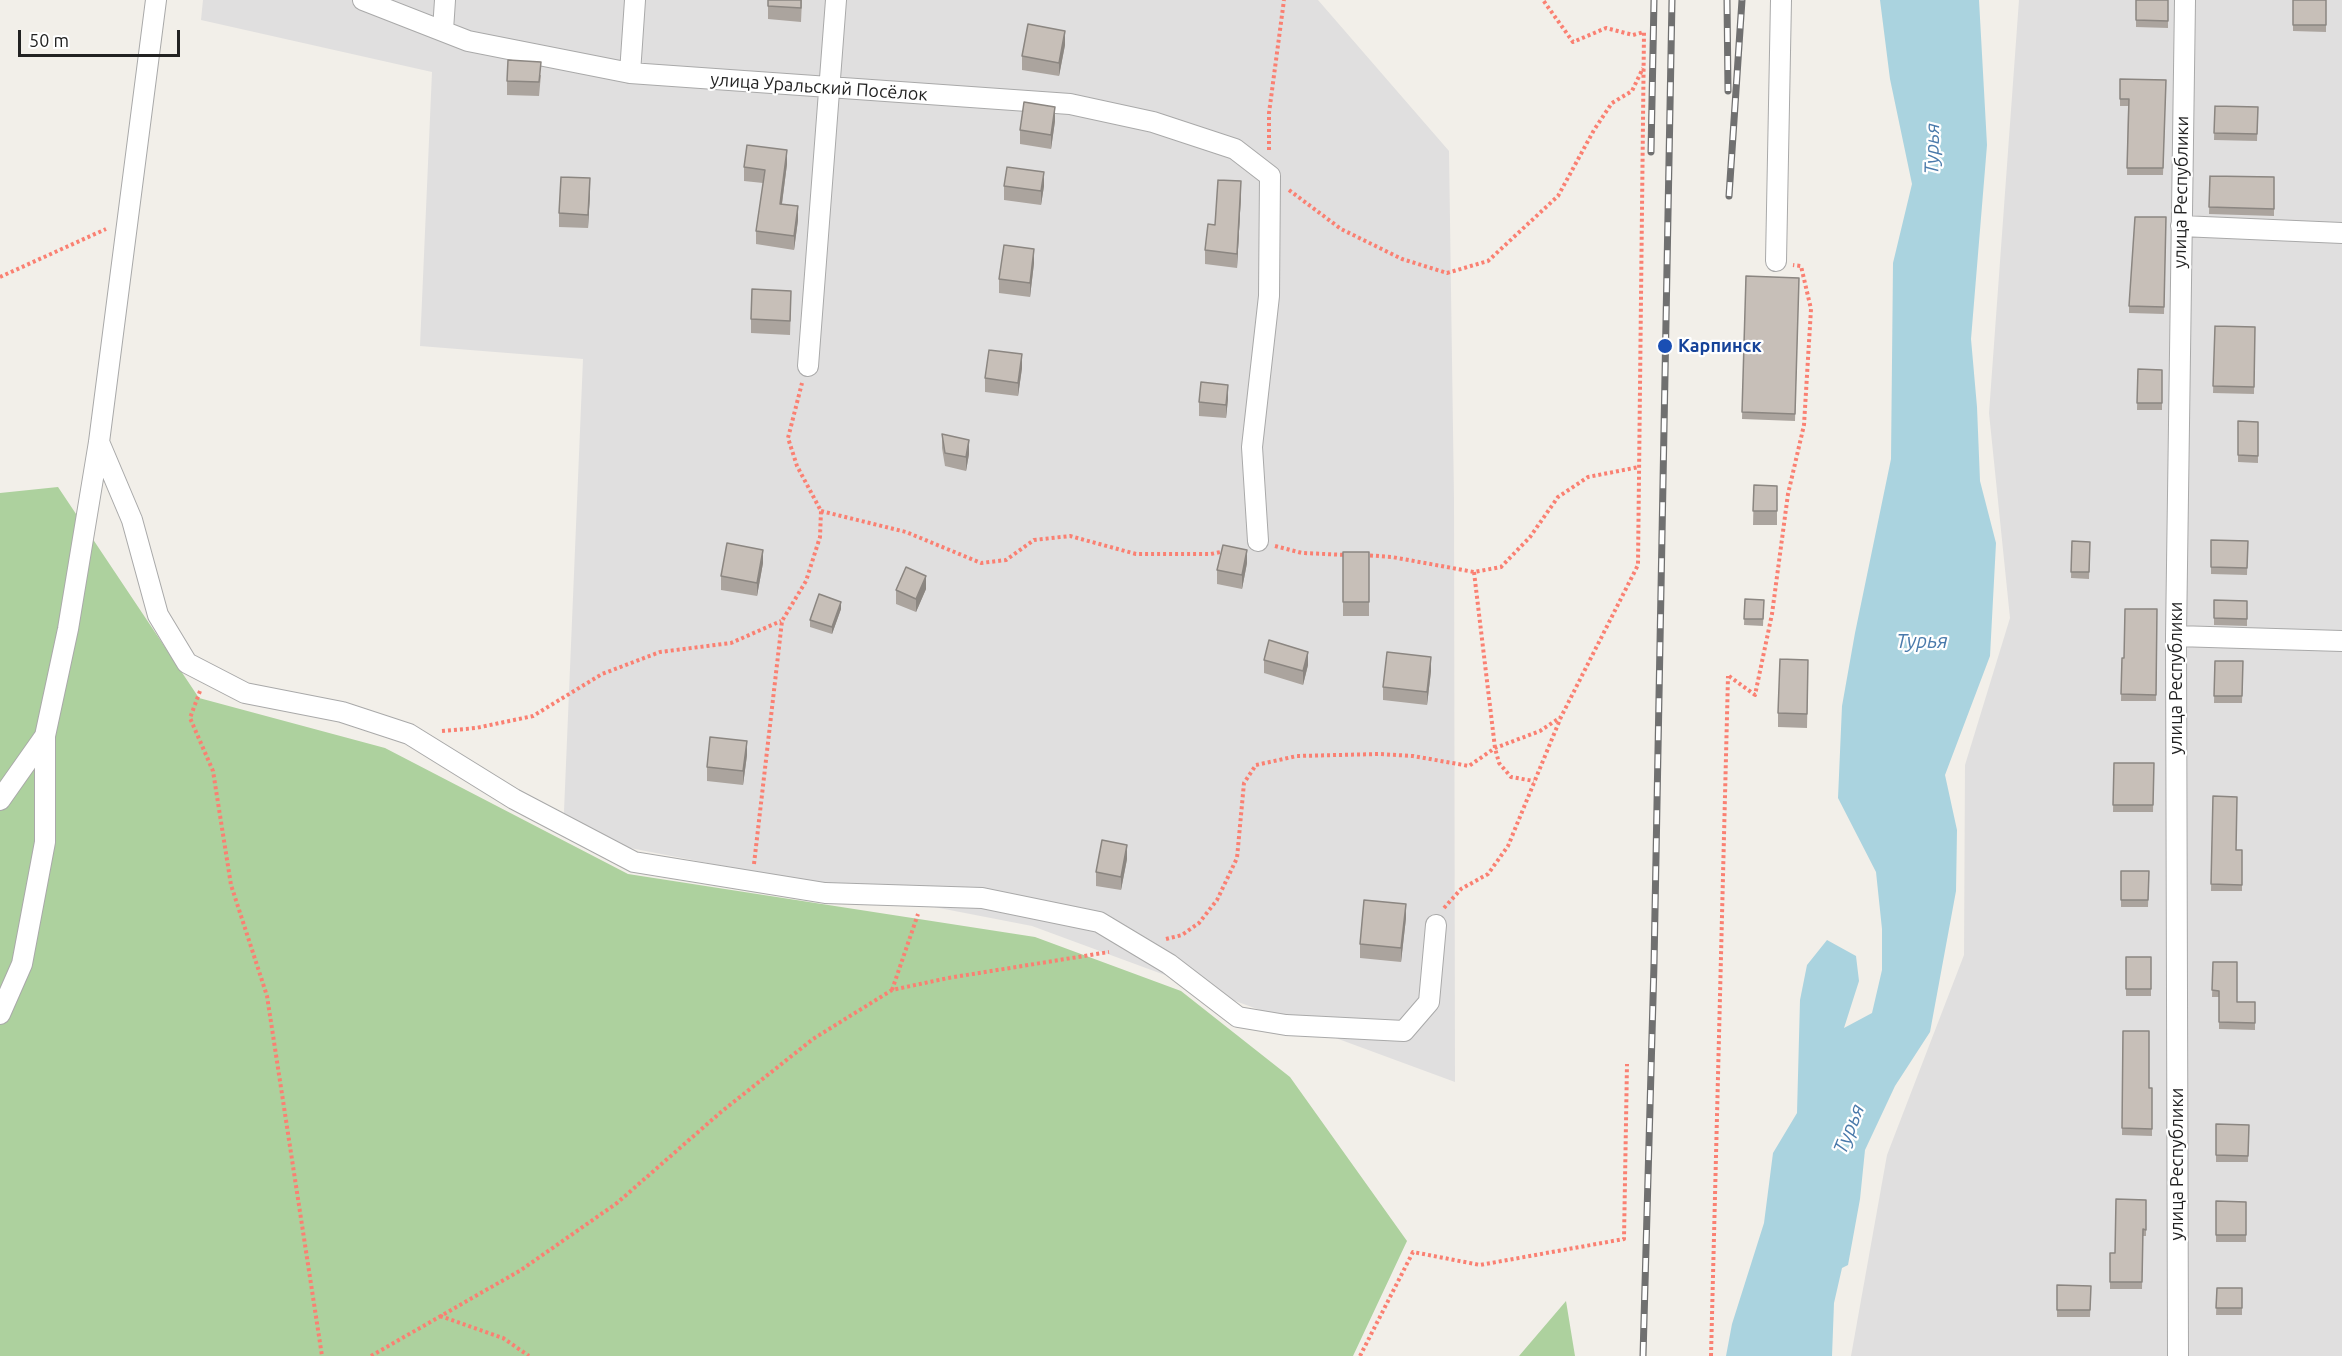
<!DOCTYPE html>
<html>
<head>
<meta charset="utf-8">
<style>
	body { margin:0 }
	#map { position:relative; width:2342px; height:1356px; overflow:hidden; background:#f2efe9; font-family:Ubuntu,sans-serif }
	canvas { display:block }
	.scale { position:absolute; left:18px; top:30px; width:162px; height:27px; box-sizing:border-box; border:3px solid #222; border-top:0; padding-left:8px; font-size:18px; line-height:21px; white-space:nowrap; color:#222; -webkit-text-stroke:4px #fff; paint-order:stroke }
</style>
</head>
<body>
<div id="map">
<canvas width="2342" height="1356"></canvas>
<div class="scale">50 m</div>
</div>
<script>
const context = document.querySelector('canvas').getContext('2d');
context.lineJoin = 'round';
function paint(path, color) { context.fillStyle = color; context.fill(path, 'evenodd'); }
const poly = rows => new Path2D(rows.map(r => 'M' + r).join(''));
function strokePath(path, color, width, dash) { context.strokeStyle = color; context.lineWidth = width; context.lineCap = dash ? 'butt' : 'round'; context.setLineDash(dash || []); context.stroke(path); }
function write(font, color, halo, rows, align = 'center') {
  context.font = font + ' Ubuntu,sans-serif'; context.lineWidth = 4.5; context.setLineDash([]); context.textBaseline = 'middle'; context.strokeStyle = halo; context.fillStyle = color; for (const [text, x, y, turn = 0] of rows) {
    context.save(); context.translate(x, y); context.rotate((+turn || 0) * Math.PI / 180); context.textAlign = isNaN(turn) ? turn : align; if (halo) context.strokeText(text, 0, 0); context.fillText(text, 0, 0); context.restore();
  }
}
paint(poly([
	[203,0,1318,0,1449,151,1454,499,1455,1082,1032,926,563,835,583,359,420,346,432,72,201,20],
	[2019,0,2342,0,2342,1356,1851,1356,1887,1155,1964,955,1965,765,2010,618,1989,413]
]), '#e0dfdf');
paint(poly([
	[58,487,199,698,385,748,628,874,1035,937,1181,991,1290,1077,1407,1241,1353,1356,0,1356,0,493],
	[1566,1301,1575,1356,1519,1356]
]), '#add19e');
paint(poly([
	[1880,0,1979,0,1987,145,1971,339,1977,407,1980,481,1996,543,1990,656,1945,775,1957,830,1956,891,1930,1032,1895,1086,1865,1150,1860,1199,1848,1265,1842,1268,1834,1303,1832,1356,1726,1356,1732,1324,1764,1223,1773,1153,1797,1113,1800,1000,1807,965,1827,940,1856,956,1859,981,1844,1028,1872,1013,1882,970,1882,929,1876,872,1838,798,1842,706,1855,633,1891,459,1893,263,1912,184,1890,79]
]), '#aad3df');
const street = poly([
	[363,0,468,41,630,73,1070,104,1153,122,1235,149,1270,176,1269,296,1252,447,1258,541],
	[443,30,445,0],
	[630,73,635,0],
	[2181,226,2342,233],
	[1776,261,1781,0],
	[808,366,836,0],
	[99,442,132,520,158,615,187,663,245,693,342,712,409,734,514,799,634,862,825,893,982,898,1099,922,1169,964,1238,1017,1286,1025,1404,1031,1429,1002,1436,925],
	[2176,636,2342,641],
	[0,800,45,736,68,629,99,442,156,0],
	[0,1014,22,964,45,842,45,736],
	[2178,1356,2176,636,2185,0]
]);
strokePath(street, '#a9a9a9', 22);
strokePath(poly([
	[1269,150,1269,113,1284,0],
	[1289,190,1341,229,1402,259,1447,273,1488,261,1558,196,1594,130,1612,103,1632,91,1643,68],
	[0,277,106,229],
	[821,511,906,532,981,563,1006,560,1034,540,1070,536,1136,554,1211,554,1225,551],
	[1275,546,1302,553,1348,555],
	[1364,555,1392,557,1474,572,1501,567,1530,537,1558,497,1588,477,1639,467],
	[1474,572,1495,748,1499,763,1511,777,1534,781],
	[1729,676,1755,695,1772,614,1788,494,1804,425,1811,309,1801,266,1793,265],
	[200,691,190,718,213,771,231,885,267,996,322,1356],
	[442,731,476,728,533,716,602,674,660,652,731,643,781,621],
	[754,864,782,621,806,581,820,537,821,511,797,466,788,438,802,383],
	[1444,908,1461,889,1488,874,1508,846,1561,717,1638,565,1644,32,1633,35,1606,28,1573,42,1543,0],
	[1166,939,1182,935,1199,923,1217,900,1237,858,1244,783,1256,765,1297,756,1379,754,1413,756,1469,766,1495,748,1540,731,1561,717],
	[892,990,918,914],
	[440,1316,503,1338,529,1356],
	[371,1356,521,1270,617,1203,721,1112,813,1039,892,990,948,978,1109,952],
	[1360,1356,1413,1252,1480,1265,1624,1239,1627,1064],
	[1711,1356,1728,676]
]), '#fa8072', 4, [3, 3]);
strokePath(street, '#fff', 20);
const rail = poly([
	[1727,0,1728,91],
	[1651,152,1654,0],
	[1729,196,1742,0],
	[1643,1356,1654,964,1672,0]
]);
strokePath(rail, '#707070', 7);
strokePath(rail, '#fff', 4.5, [14]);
paint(poly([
	[768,0,802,0,801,22,768,19],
	[2136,0,2168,0,2168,28,2136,27],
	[2293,0,2326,0,2326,32,2293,31],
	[1065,45,1059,76,1022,70,1022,56],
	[541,75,539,96,507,95,507,81],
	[2120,79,2166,80,2163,175,2127,175,2128,106,2120,106],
	[2215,106,2258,107,2257,141,2214,140],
	[1055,121,1051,149,1020,144,1020,130],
	[787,164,782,204,798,220,794,250,756,244,756,231,763,183,744,181,744,167],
	[2210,176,2274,177,2274,216,2209,214],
	[1004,186,1044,186,1041,205,1004,200],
	[590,192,588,228,559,227,559,213],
	[1241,195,1237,268,1205,264,1205,250,1215,225],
	[2166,217,2164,314,2129,313,2129,306],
	[1034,263,1030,297,999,293,999,279],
	[1746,276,1799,278,1795,421,1742,419],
	[791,304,790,335,751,333,751,319],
	[2215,326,2255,327,2254,394,2213,393],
	[1022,368,1018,396,985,392,985,378],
	[2138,369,2162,370,2162,410,2137,410],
	[1228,399,1226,418,1199,416,1199,402],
	[2238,421,2258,422,2258,463,2238,462],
	[942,434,969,454,966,471,945,466,942,448],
	[1754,485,1777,499,1777,525,1753,525],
	[2211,540,2248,541,2247,575,2211,574],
	[2072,541,2090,542,2089,579,2071,578],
	[1343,552,1369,552,1369,616,1343,616],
	[763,563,757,596,721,590,721,576],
	[1247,563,1242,589,1217,584,1217,570],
	[926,589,916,612,896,604,896,590],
	[1745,599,1764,600,1763,626,1744,625],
	[2214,600,2247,601,2247,626,2214,625],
	[841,609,832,634,810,627,810,620],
	[2157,609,2156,701,2121,701,2122,658,2124,658],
	[1264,660,1308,665,1303,685,1264,673],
	[2215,661,2243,661,2242,703,2214,703],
	[1431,671,1427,705,1383,700,1383,687],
	[1808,673,1807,728,1778,727,1778,713],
	[747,755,743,785,707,781,707,767],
	[2114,763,2154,763,2153,812,2113,812],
	[2213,796,2236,850,2242,850,2242,891,2211,891],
	[1127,859,1121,890,1096,886,1096,872],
	[2121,871,2149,871,2148,907,2121,907],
	[1406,918,1401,962,1360,958,1360,944],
	[2126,957,2151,957,2151,996,2126,996],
	[2213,962,2237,1002,2255,1002,2255,1030,2219,1029,2219,997,2212,997],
	[2123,1031,2149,1088,2152,1088,2152,1136,2122,1135],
	[2216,1124,2249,1125,2248,1162,2216,1162],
	[2146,1200,2146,1236,2143,1236,2142,1289,2110,1289,2110,1253,2115,1253],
	[2216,1201,2246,1202,2246,1242,2216,1242],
	[2057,1285,2091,1286,2090,1317,2057,1317],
	[2217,1288,2242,1288,2242,1315,2216,1315]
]), '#aba49e');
paint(poly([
	[1065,31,1065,45,1059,76,1059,63],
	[1055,107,1055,121,1051,149,1051,135],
	[787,150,787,164,780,218,780,204],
	[1044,172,1044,186,1041,205,1041,191],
	[590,178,590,192,588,228,588,215],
	[1241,181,1241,195,1237,268,1237,254],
	[798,206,798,220,794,250,794,236],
	[1034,249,1034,263,1030,297,1030,283],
	[1022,354,1022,368,1018,396,1018,383],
	[1228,385,1228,399,1226,418,1226,405],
	[969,440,969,454,966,471,966,457],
	[763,550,763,563,757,596,757,583],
	[1247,550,1247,563,1242,589,1242,575],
	[926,576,926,589,916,612,916,599],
	[841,602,841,609,832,634,832,627],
	[1308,652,1308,665,1303,685,1303,671],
	[1431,657,1431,671,1427,705,1427,692],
	[747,741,747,755,743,785,743,771],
	[1127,845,1127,859,1121,890,1121,877],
	[1406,904,1406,918,1401,962,1401,948]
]), '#8b8681');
const building = poly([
	[768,0,801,0,801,8,768,6,768,0],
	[2136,0,2168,0,2168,21,2136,20,2136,0],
	[2293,0,2326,0,2326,25,2293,25,2293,0],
	[1028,24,1065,31,1059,63,1022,56,1028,24],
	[508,60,541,62,539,82,507,81,508,60],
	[2120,79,2166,80,2163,168,2127,168,2129,99,2120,99,2120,79],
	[1024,102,1055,107,1051,135,1020,130,1024,102],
	[2215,106,2258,107,2257,134,2214,133,2215,106],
	[747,145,787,150,780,204,798,206,794,236,756,231,765,170,744,167,747,145],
	[1007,167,1044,172,1041,191,1004,186,1007,167],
	[2210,176,2274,177,2274,209,2209,207,2210,176],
	[561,177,590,178,588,215,559,213,561,177],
	[1218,180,1241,181,1237,254,1205,250,1208,224,1215,225,1218,180],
	[2135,217,2166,217,2164,307,2129,306,2135,217],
	[1004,245,1034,249,1030,283,999,279,1004,245],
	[1746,276,1799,278,1795,414,1742,412,1746,276],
	[752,289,791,291,790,321,751,319,752,289],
	[2215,326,2255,327,2254,387,2213,386,2215,326],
	[989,350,1022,354,1018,383,985,378,989,350],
	[2138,369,2162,370,2162,403,2137,403,2138,369],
	[1201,382,1228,385,1226,405,1199,402,1201,382],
	[2238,421,2258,422,2258,456,2238,455,2238,421],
	[942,434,969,440,966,457,945,453,942,434],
	[1754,485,1777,486,1777,511,1753,511,1754,485],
	[2211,540,2248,541,2247,568,2211,567,2211,540],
	[2072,541,2090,542,2089,572,2071,572,2072,541],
	[727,543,763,550,757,583,721,576,727,543],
	[1223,545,1247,550,1242,575,1217,570,1223,545],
	[1343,552,1369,552,1369,602,1343,602,1343,552],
	[906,567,926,576,916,599,896,590,906,567],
	[819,594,841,602,832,627,810,620,819,594],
	[1745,599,1764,600,1763,619,1744,619,1745,599],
	[2214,600,2247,601,2247,619,2214,618,2214,600],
	[2125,609,2157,609,2156,695,2121,694,2122,658,2124,658,2125,609],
	[1269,640,1308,652,1303,671,1264,660,1269,640],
	[1387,652,1431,657,1427,692,1383,687,1387,652],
	[1780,659,1808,660,1807,714,1778,713,1780,659],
	[2215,661,2243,661,2242,696,2214,696,2215,661],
	[710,737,747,741,743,771,707,767,710,737],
	[2114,763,2154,763,2153,805,2113,805,2114,763],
	[2213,796,2237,797,2236,850,2242,850,2242,885,2211,884,2213,796],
	[1102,840,1127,845,1121,877,1096,872,1102,840],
	[2121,871,2149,871,2148,900,2121,900,2121,871],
	[1364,900,1406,904,1401,948,1360,944,1364,900],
	[2126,957,2151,957,2151,989,2126,989,2126,957],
	[2213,962,2237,962,2237,1002,2255,1002,2255,1023,2219,1022,2219,991,2212,990,2213,962],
	[2123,1031,2149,1031,2149,1088,2152,1088,2152,1129,2122,1128,2123,1031],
	[2216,1124,2249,1125,2248,1156,2216,1155,2216,1124],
	[2116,1199,2146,1200,2146,1230,2143,1229,2142,1282,2110,1282,2110,1253,2115,1253,2116,1199],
	[2216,1201,2246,1202,2246,1235,2216,1235,2216,1201],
	[2057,1285,2091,1286,2090,1310,2057,1310,2057,1285],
	[2217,1288,2242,1288,2242,1308,2216,1308,2217,1288]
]);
paint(building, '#c7bfb8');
strokePath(building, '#8b8681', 1.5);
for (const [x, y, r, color] of [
	[1665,346,8,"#1a4fb4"]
]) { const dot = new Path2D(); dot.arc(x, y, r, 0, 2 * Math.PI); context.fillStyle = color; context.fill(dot); strokePath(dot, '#fff', 2); }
write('18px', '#222', '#fff', [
	["улица Уральский Посёлок",819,87,4],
	["улица Республики",2181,192,-89],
	["улица Республики",2176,678,-90],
	["улица Республики",2177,1164,-90]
]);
write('bold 18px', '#164399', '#fff', [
	["Карпинск",1678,346]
], 'left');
write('italic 20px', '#4a7aab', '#fff', [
	["Турья",1932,149,-89],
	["Турья",1922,641],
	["Турья",1849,1129,-68]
]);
</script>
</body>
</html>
